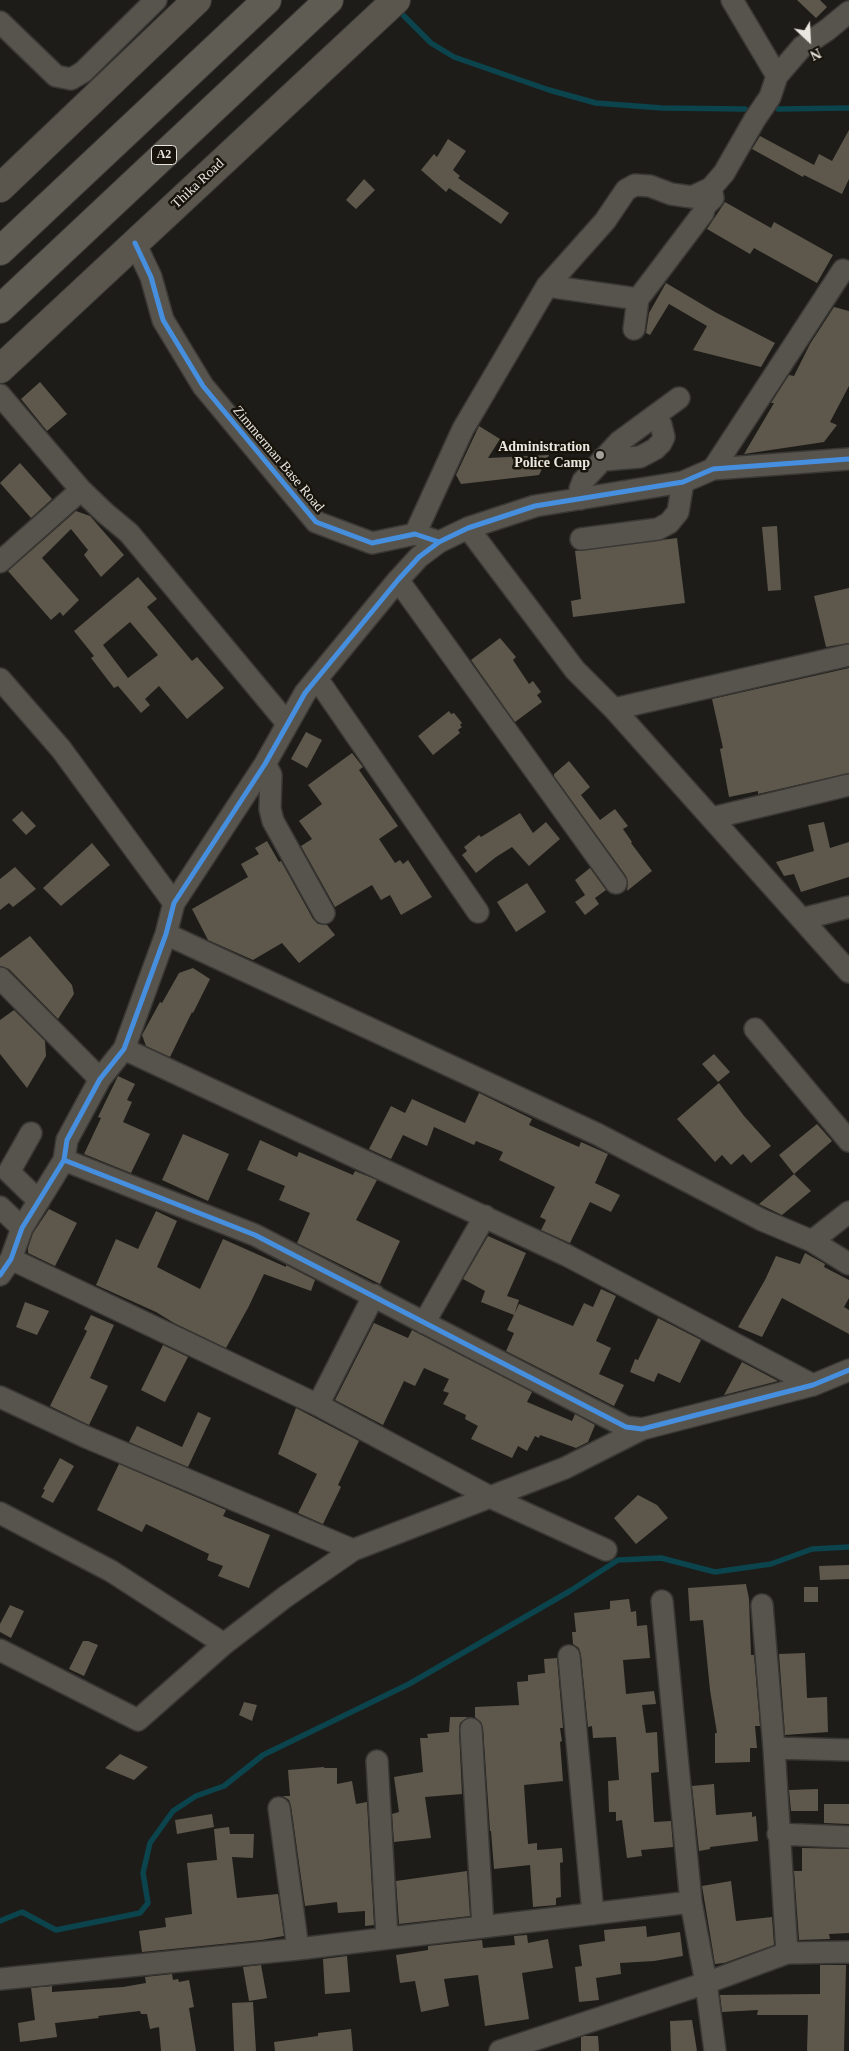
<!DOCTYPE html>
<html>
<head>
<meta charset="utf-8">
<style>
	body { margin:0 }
	#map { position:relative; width:849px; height:2051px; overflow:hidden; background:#1e1c18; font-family:"Times New Roman",serif }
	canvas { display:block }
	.north { position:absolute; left:784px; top:15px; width:50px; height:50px; -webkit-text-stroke:4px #18140b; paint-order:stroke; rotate:155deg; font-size:14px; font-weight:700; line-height:20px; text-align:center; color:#eae7e1 }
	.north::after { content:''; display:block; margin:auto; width:18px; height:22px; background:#eae7e1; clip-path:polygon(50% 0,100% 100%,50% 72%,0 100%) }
</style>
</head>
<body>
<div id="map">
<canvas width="849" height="2051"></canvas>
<div class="north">N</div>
</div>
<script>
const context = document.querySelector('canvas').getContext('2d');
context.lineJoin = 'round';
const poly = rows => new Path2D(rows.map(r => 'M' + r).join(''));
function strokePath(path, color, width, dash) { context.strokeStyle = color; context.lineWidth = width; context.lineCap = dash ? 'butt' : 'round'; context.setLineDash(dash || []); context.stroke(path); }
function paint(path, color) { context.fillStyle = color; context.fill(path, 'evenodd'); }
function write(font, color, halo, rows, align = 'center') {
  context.font = font + ' "Times New Roman",serif'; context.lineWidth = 5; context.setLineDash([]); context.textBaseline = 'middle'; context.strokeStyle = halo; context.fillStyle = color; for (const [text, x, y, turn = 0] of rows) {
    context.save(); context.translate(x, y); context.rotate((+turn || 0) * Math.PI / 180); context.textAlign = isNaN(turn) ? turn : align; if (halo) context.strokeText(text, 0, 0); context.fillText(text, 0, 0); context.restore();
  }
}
strokePath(poly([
	[404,16,431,43,454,57,549,90,596,103,662,108,745,109],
	[778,109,849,108],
	[0,1921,22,1912,56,1930,140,1913,148,1903,143,1873,150,1843,173,1811,196,1796,224,1786,263,1755,409,1684,570,1591,618,1560,661,1558,715,1572,771,1564,812,1549,849,1547]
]), '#0b444c', 5.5);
paint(poly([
	[797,0,820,0,827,7,816,18],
	[849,130,849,179,842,194,804,175,803,177,752,149,760,136,814,165,819,154,832,161],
	[448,139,466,151,453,170,460,176,458,178,509,213,501,224,449,188,446,192,421,170,434,154,437,157],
	[364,179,375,190,356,209,346,200],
	[725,202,771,228,774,222,833,255,817,283,754,248,750,254,707,229],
	[666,283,715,312,775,343,761,367,693,350,707,326,669,304,650,335,646,333,649,313],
	[834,307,849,311,849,386,830,422,837,425,824,442,744,454,774,403,771,403,789,375,794,376,810,344],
	[40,382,67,414,47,431,21,399],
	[479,426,500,439,488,458,549,455,539,475,461,484,456,475],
	[20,463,52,499,31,518,0,483],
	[76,511,90,516,124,555,101,577,84,555,88,550,71,529,42,558,79,600,63,616,60,612,51,620,8,571],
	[777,526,781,590,768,591,762,527],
	[677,538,685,603,573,617,571,601,581,599,575,551],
	[138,577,157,599,147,607,192,661,197,657,224,688,187,719,159,686,145,699,150,705,141,713,118,686,114,688,91,658,94,656,74,631],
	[130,622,158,655,128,678,103,645],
	[849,588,849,643,826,647,814,596],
	[500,638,516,657,513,660,529,684,533,681,541,692,537,695,542,702,515,722,471,660],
	[849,668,849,773,758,794,758,791,729,797,720,749,723,748,712,699],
	[449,711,451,714,454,713,462,723,460,725,462,727,458,730,460,733,433,755,418,736],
	[306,732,322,740,307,768,291,759],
	[352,753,363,767,359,770,398,826,379,839,395,863,400,860,403,864,408,860,432,897,401,915,390,895,381,900,372,885,335,907,301,846,312,839,299,821,322,804,308,785],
	[569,761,590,787,581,795,600,820,615,809,628,826,623,829,632,842,631,843,652,871,627,891,628,882,626,876,554,776,554,774],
	[22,811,36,826,26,835,12,820],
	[520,813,533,833,546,822,560,839,529,866,512,847,496,857,476,873,462,855,467,851,464,847,479,835,481,837],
	[824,822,830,848,849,842,849,877,801,892,794,874,784,876,776,862,814,851,808,825],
	[267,841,279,862,281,861,313,919,318,924,327,925,335,935,299,963,282,943,253,960,208,940,192,909,248,877,241,864,259,854,255,848],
	[92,843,110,865,61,906,43,888],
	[15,867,36,889,13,907,9,903,0,910,0,879],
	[590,868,606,890,595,898,599,904,585,915,575,902,585,895,575,880],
	[527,883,546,912,516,932,497,902],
	[30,936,72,985,74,994,58,1019,9,969,0,966,0,958],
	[193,968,210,979,193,1013,192,1012,170,1057,146,1046,142,1035,160,1002,162,1003,179,973],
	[14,1010,45,1041,46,1056,27,1088,0,1054,0,1020],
	[714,1054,730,1072,718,1082,702,1064],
	[118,1076,135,1084,127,1100,132,1102,123,1122,150,1134,131,1173,84,1154,101,1118,98,1117],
	[719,1083,744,1116,771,1146,751,1163,743,1154,731,1165,722,1155,715,1162,677,1119],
	[479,1093,532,1119,529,1125,579,1147,581,1142,608,1154,595,1183,620,1195,611,1212,590,1202,570,1243,541,1230,546,1220,540,1217,555,1187,499,1160,503,1152,476,1141,474,1145,434,1127,427,1146,403,1135,391,1159,369,1149,391,1106,405,1113,412,1099,465,1123],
	[817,1124,832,1141,794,1174,779,1155],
	[183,1134,229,1154,208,1201,162,1180],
	[260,1140,297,1157,299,1152,353,1175,355,1171,377,1180,356,1220,400,1241,380,1284,297,1243,310,1213,279,1200,285,1186,247,1170],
	[794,1174,811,1191,782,1215,759,1204],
	[49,1209,77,1223,55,1266,28,1253,28,1248,33,1233],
	[156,1211,177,1221,157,1267,200,1289,223,1239,286,1267,286,1265,315,1280,311,1291,264,1274,249,1306,226,1348,174,1323,156,1312,96,1285,116,1239,138,1249],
	[488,1236,526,1253,507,1296,519,1300,514,1315,481,1302,485,1291,463,1279],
	[805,1253,825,1264,824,1267,849,1280,849,1298,844,1307,849,1310,849,1334,782,1298,762,1337,738,1327,765,1280,776,1256,800,1264],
	[601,1289,616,1296,596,1341,611,1348,599,1374,624,1385,614,1406,506,1351,514,1333,507,1330,519,1304,573,1326,584,1303,593,1307],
	[25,1302,49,1311,37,1335,16,1327],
	[91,1315,114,1325,90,1378,108,1386,89,1425,50,1406,87,1331,84,1329],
	[658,1318,701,1340,680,1383,658,1373,654,1382,630,1372,635,1359,638,1360],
	[374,1323,408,1338,412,1330,532,1392,527,1402,572,1421,575,1414,595,1425,588,1442,576,1448,540,1435,539,1438,535,1436,527,1451,518,1446,512,1458,471,1439,478,1426,465,1419,466,1415,443,1404,449,1393,443,1391,449,1379,424,1368,415,1386,404,1381,383,1425,335,1400],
	[163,1345,188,1357,165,1402,141,1390],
	[742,1362,778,1381,724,1395],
	[296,1408,359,1441,338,1485,341,1487,323,1524,298,1513,317,1474,278,1454],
	[198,1412,211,1418,188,1467,129,1442,137,1426,182,1447],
	[60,1458,74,1466,53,1503,41,1497,45,1490,43,1489],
	[119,1464,226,1510,223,1516,270,1535,249,1588,218,1576,223,1566,207,1560,209,1554,146,1524,142,1532,97,1510],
	[638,1495,657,1505,668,1518,636,1544,614,1518],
	[849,1565,849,1579,820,1580,819,1566],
	[746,1584,749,1599,751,1655,754,1655,760,1726,755,1726,757,1748,750,1748,750,1762,715,1763,715,1733,717,1733,710,1690,703,1620,690,1621,688,1588],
	[804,1587,818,1587,818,1602,804,1602],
	[629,1599,631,1612,636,1611,637,1626,647,1625,650,1658,623,1660,626,1694,654,1691,656,1704,642,1705,646,1733,657,1732,659,1772,651,1773,654,1822,671,1821,673,1847,641,1850,642,1856,627,1858,622,1820,616,1821,616,1812,609,1812,608,1781,619,1780,616,1737,593,1738,592,1726,588,1727,581,1655,579,1648,573,1644,572,1632,576,1632,574,1613,610,1609,610,1601],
	[10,1605,24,1611,11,1638,0,1632,0,1624],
	[83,1641,88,1641,98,1645,84,1676,69,1669],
	[805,1653,807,1698,827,1697,828,1732,785,1735,779,1654],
	[557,1658,563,1728,560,1728,562,1741,560,1742,563,1781,524,1785,528,1844,537,1843,537,1850,562,1848,563,1862,560,1863,561,1897,556,1898,556,1905,533,1907,530,1865,494,1869,491,1831,490,1831,483,1728,481,1722,475,1717,475,1707,519,1705,517,1682,528,1681,528,1675,545,1673,544,1659],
	[244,1702,257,1705,252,1721,239,1715],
	[450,1717,468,1717,460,1723,459,1730,462,1794,425,1797,431,1838,394,1842,392,1814,399,1812,394,1777,423,1772,420,1738,428,1738,427,1734,449,1732],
	[120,1754,148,1767,134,1780,105,1768],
	[324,1767,324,1768,337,1768,337,1784,352,1781,356,1804,367,1802,374,1925,365,1926,365,1911,338,1913,337,1902,305,1906,291,1806,289,1800,283,1796,290,1796,288,1770],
	[714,1784,716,1815,752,1812,752,1817,756,1816,758,1841,710,1847,710,1849,699,1851,692,1786],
	[818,1789,818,1811,791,1811,789,1790],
	[824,1804,849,1804,849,1824,824,1823],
	[212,1814,214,1827,177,1834,175,1820],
	[229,1827,230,1834,254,1834,253,1858,232,1857,237,1898,278,1894,284,1936,261,1940,142,1952,139,1931,166,1927,165,1918,192,1914,187,1863,217,1860,214,1829],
	[802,1848,849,1849,849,1933,829,1934,830,1939,799,1940,794,1871,802,1871],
	[467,1871,470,1916,399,1924,396,1881],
	[731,1881,736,1921,772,1917,774,1945,724,1963,715,1964,702,1886],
	[646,1926,647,1937,680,1932,683,1956,654,1961,620,1963,621,1974,596,1978,599,2000,579,2002,575,1967,582,1966,579,1945,605,1941,604,1930],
	[527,1935,528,1943,548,1939,553,1968,522,1973,529,2019,485,2026,478,1975,444,1979,449,2006,421,2012,415,1981,400,1983,396,1955,428,1950,428,1946,482,1940,483,1948,515,1945,514,1936],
	[347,1956,350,1992,325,1994,323,1959],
	[261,1965,267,1998,249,2001,243,1967],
	[820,1965,846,1965,844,2051,807,2051,808,2015,757,2015,758,2010,722,2012,720,1995,820,1994],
	[172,1974,173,1980,178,1979,179,1982,189,1980,194,2007,189,2008,196,2051,161,2051,159,2027,150,2029,147,2014,141,2014,140,2011,98,2016,99,2018,55,2023,57,2037,20,2042,18,2023,35,2020,31,1988,52,1986,52,1992,123,1987,146,1983,145,1977],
	[253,2002,256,2051,234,2051,232,2003],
	[692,2020,697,2051,671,2051,670,2021],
	[351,2029,353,2051,275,2051,274,2042,318,2036,318,2033],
	[584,2036,598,2036,599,2051,581,2051,581,2037]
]), '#5e584c');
const minor = poly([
	[732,0,777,76],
	[0,22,56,76,71,79,83,72,156,0],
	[135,243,151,277,163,320,203,386,316,522,372,543,415,534,439,542,468,528,535,506,683,482,713,469,849,459],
	[547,286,638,299],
	[634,329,638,299,703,213,705,206,713,198,711,188],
	[0,395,81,490],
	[604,460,640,457,655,449,661,443,664,437,661,425,653,417],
	[713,469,843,270],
	[580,499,580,489,583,481,619,442,679,398],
	[468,528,575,670,614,709,849,972],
	[415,534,463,429,547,286,605,221,626,190,635,185,650,186,671,194,692,197,711,188,724,173,755,119,770,97,777,76,802,47,827,30,849,12],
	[581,539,658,529,669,523,678,512,683,482],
	[0,562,81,490,105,513,129,533,287,723],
	[398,580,616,883],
	[0,679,61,749,174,903],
	[318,680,478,912],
	[614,709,849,655],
	[265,764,271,775,270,809,273,821,324,913],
	[712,818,849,785],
	[802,919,849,907],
	[166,934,597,1134,762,1220,812,1241,849,1212],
	[0,978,100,1079],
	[755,1029,849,1141],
	[124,1049,566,1255,813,1385],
	[31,1133,9,1172,39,1201],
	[64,1160,255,1235,626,1427,642,1429,813,1385,849,1370],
	[0,1207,22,1228],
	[812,1241,849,1264],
	[11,1259,318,1405,492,1498,606,1550],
	[0,1275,11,1259,22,1228,64,1160,67,1140,100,1079,124,1049,166,934,174,903,265,764,305,693,398,580,419,557,439,542],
	[424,1323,485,1216],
	[0,1397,86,1437,353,1550],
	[318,1405,374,1295],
	[0,1513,111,1571,224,1644],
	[662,1601,691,1902,706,1983,715,2051],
	[762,1605,774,1748,787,1953],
	[0,1650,138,1720,224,1644,285,1597,353,1550,565,1468,642,1429],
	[569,1656,593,1914],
	[471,1729,483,1927],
	[774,1748,849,1750],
	[377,1761,387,1937],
	[279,1808,298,1949],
	[778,1834,849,1837],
	[0,1979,298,1949,691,1902],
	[500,2051,706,1983,787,1953,849,1952]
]);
const major = poly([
	[0,188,197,0],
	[0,369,396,0]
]);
const highway = poly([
	[0,251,267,0],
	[0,309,329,0]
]);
strokePath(minor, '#3a3835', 24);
strokePath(major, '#3a3835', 30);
strokePath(highway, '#3a3835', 30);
strokePath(minor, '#57544e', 21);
strokePath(major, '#5a564d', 28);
strokePath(highway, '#5f5d53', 28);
strokePath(poly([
	[135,243,151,277,163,320,203,386,316,522,372,543,415,534,439,542,468,528,535,506,683,482,713,469,849,459],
	[64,1160,255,1235,626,1427,642,1429,813,1385,849,1370],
	[0,1275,11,1259,22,1228,64,1160,67,1140,100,1079,124,1049,166,934,174,903,265,764,305,693,398,580,419,557,439,542]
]), '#468fdf', 5);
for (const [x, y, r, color] of [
	[600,455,5,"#a3a09b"]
]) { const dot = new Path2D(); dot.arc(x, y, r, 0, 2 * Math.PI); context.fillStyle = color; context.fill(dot); strokePath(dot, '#18140b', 2); }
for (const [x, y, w] of [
	[164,155,25]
]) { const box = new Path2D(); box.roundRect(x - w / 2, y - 9.5, w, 19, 4); context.fillStyle = '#18140b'; context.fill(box); strokePath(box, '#eae7e1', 1); }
write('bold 12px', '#eae7e1', null, [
	["A2",164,155]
]);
write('14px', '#eae7e1', '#18140b', [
	["Thika Road",198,184,-43],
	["Zimmerman Base Road",278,459,50]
]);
write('bold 14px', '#eae7e1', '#18140b', [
	["Administration",590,447],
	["Police Camp",590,463]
], 'right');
</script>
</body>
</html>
